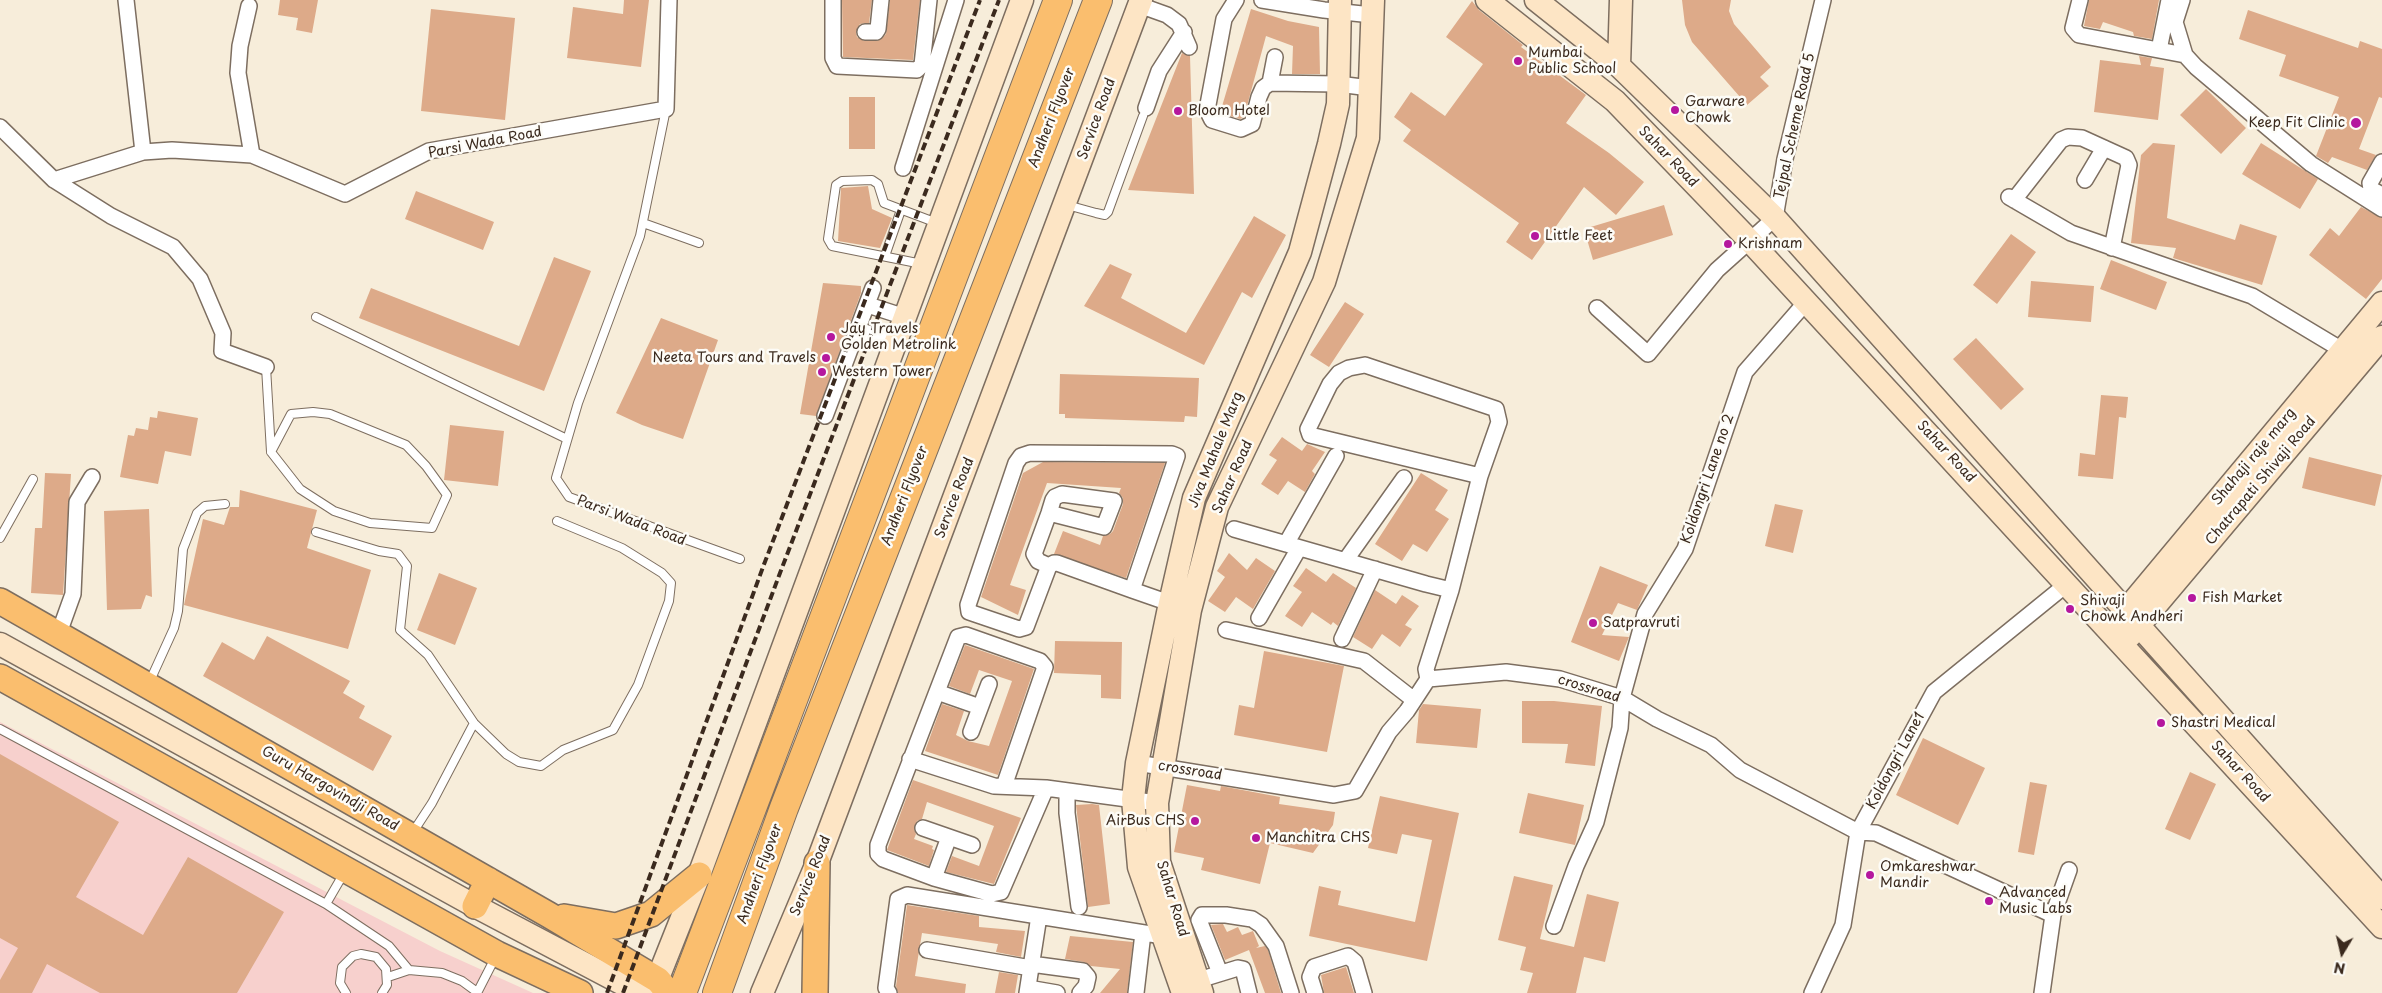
<!DOCTYPE html>
<html>
<head>
<meta charset="utf-8">
<style>
	body { margin:0 }
	#map { position:relative; width:2382px; height:993px; overflow:hidden; background:#f7edda; font-family:"Playpen Sans",sans-serif }
	canvas { display:block }
	.north { position:absolute; left:2317px; top:928px; width:50px; height:50px; -webkit-text-stroke:4px #fdfcf7; paint-order:stroke; rotate:189deg; font-size:14px; font-weight:700; line-height:20px; text-align:center; color:#3b2a1e }
	.north::after { content:''; display:block; margin:auto; width:18px; height:22px; background:#3b2a1e; clip-path:polygon(50% 0,100% 100%,50% 72%,0 100%) }
</style>
</head>
<body>
<div id="map">
<canvas width="2382" height="993"></canvas>
<div class="north">N</div>
</div>
<script>
const context = document.querySelector('canvas').getContext('2d');
context.lineJoin = 'round';
function paint(path, color) { context.fillStyle = color; context.fill(path, 'evenodd'); }
const poly = rows => new Path2D(rows.map(r => 'M' + r).join(''));
function strokePath(path, color, width, dash) { context.strokeStyle = color; context.lineWidth = width; context.lineCap = dash ? 'butt' : 'round'; context.setLineDash(dash || []); context.stroke(path); }
function write(font, color, halo, rows, align = 'center') {
  context.font = font + ' "Playpen Sans",sans-serif'; context.lineWidth = 5; context.setLineDash([]); context.textBaseline = 'middle'; context.strokeStyle = halo; context.fillStyle = color; for (const [text, x, y, turn = 0] of rows) {
    context.save(); context.translate(x, y); context.rotate((+turn || 0) * Math.PI / 180); context.textAlign = isNaN(turn) ? turn : align; if (halo) context.strokeText(text, 0, 0); context.fillText(text, 0, 0); context.restore();
  }
}
paint(poly([
	[0,722,440,951,533,993,0,993]
]), '#f7d0cd');
paint(poly([
	[280,0,318,0,312,33,296,30,298,18,278,15],
	[624,0,649,0,641,67,567,58,573,7,623,14],
	[842,0,872,0,869,23,860,24,856,32,857,37,865,41,880,40,886,34,890,0,920,0,913,60,843,57],
	[1682,0,1731,0,1729,11,1734,24,1771,67,1760,77,1769,86,1747,105,1692,42,1685,25],
	[2089,0,2159,0,2152,39,2134,36,2133,32,2103,22,2100,29,2084,26],
	[1472,1,1479,10,1523,45,1521,47,1586,95,1566,123,1609,153,1644,182,1616,215,1584,187,1532,260,1506,242,1519,223,1403,141,1411,130,1394,117,1411,92,1445,116,1483,64,1446,37],
	[431,9,515,18,505,120,421,111],
	[1251,9,1288,21,1319,27,1320,74,1292,74,1293,46,1266,36,1244,117,1240,119,1220,113],
	[2248,10,2358,48,2360,41,2382,49,2382,98,2379,97,2359,149,2376,155,2367,170,2332,157,2328,163,2316,156,2339,97,2279,76,2286,55,2239,39],
	[1182,53,1190,56,1194,194,1128,190],
	[2139,56,2152,58,2150,66,2164,68,2158,120,2094,112,2100,60,2141,65],
	[2206,89,2246,128,2221,154,2180,115],
	[849,97,875,97,875,149,849,149],
	[2153,143,2175,145,2167,218,2235,240,2240,224,2277,236,2262,285,2173,258,2176,248,2131,243,2141,155],
	[2261,143,2318,179,2300,209,2242,174],
	[868,186,872,209,892,218,880,248,838,241,841,188],
	[416,191,494,222,483,250,405,219],
	[1664,205,1673,235,1593,260,1584,229],
	[2361,207,2382,218,2382,279,2366,299,2309,255,2330,228,2339,236],
	[1254,216,1286,235,1252,298,1242,292,1204,365,1084,306,1110,264,1132,274,1121,298,1186,333],
	[2011,234,2036,252,1997,304,1973,285],
	[554,257,591,271,544,391,359,318,371,288,519,346],
	[2111,260,2167,282,2156,310,2100,289],
	[2031,281,2094,286,2091,322,2028,317],
	[823,283,861,286,861,293,816,416,800,414],
	[1345,302,1364,314,1329,367,1310,355],
	[661,318,718,340,683,439,642,425,616,413],
	[1976,338,2024,389,2001,410,1953,359],
	[1060,374,1199,378,1197,417,1185,416,1184,422,1065,418,1065,414,1059,414],
	[2101,395,2128,397,2126,418,2119,417,2113,479,2078,476,2080,453,2095,455],
	[158,411,198,418,191,456,165,451,158,484,120,477,128,435,134,436,136,428,148,430,150,417,157,418],
	[450,425,504,431,498,486,444,480],
	[1282,437,1302,451,1307,444,1325,452,1312,471,1315,474,1305,492,1288,481,1278,495,1261,484,1277,460,1269,455],
	[2309,457,2382,475,2375,506,2302,488],
	[1043,462,1165,463,1126,578,1054,554,1063,531,1100,545,1103,536,1110,534,1113,531,1123,504,1123,498,1119,493,1121,488,1047,483,1010,585,1026,590,1018,615,981,597,1023,473],
	[45,473,71,474,63,595,31,593,35,528,42,528],
	[1421,473,1448,490,1435,510,1449,519,1427,552,1413,544,1402,561,1375,544],
	[240,490,317,510,307,548,371,570,348,649,184,605,203,519,224,525,230,507,239,507],
	[1775,504,1803,510,1793,553,1765,546],
	[149,509,152,597,146,595,141,609,107,610,104,511],
	[1229,553,1247,570,1256,558,1275,571,1253,609,1236,597,1225,612,1208,601,1225,577,1217,571],
	[1600,566,1648,585,1637,610,1618,603,1602,635,1629,637,1619,661,1571,642],
	[1306,568,1326,582,1333,573,1356,588,1338,626,1333,622,1331,625,1312,612,1302,627,1285,616,1302,592,1293,586],
	[439,573,477,588,455,645,417,630],
	[1375,590,1396,604,1402,595,1419,606,1405,625,1412,629,1400,647,1382,634,1372,649,1353,637],
	[267,636,350,681,343,693,365,706,359,718,392,736,373,771,203,676,222,642,254,660],
	[1055,641,1122,642,1121,699,1101,698,1101,675,1054,673],
	[965,645,1034,669,998,775,925,751,942,704,964,711,956,735,968,741,989,746,1012,681,979,670,970,694,949,686],
	[1264,651,1344,666,1327,752,1234,735,1239,705,1254,708],
	[1522,701,1554,701,1602,706,1595,766,1565,763,1568,744,1522,743],
	[1423,704,1481,709,1477,748,1416,743,1419,710],
	[1923,738,1985,768,1958,825,1896,795],
	[0,754,119,822,76,897,143,935,188,857,284,912,237,993,100,993,47,964,32,993,0,993,0,980,18,948,0,938],
	[2190,772,2216,784,2190,840,2165,829],
	[913,780,1021,818,994,884,946,872,952,856,979,866,994,826,927,802,922,819,917,821,914,829,916,834,914,839,933,846,932,849,934,850,929,866,887,850],
	[2030,782,2047,785,2034,855,2018,852],
	[1187,785,1220,791,1221,786,1280,797,1279,804,1335,812,1333,825,1313,853,1270,843,1260,884,1201,870,1204,858,1174,852],
	[1528,793,1584,805,1575,845,1519,833],
	[1380,796,1459,813,1427,961,1309,936,1319,886,1341,891,1338,905,1415,922,1432,840,1402,834,1397,854,1368,848],
	[1092,804,1099,805,1110,904,1088,907,1076,805],
	[1514,876,1553,885,1540,939,1574,947,1587,894,1619,902,1605,962,1584,957,1576,993,1527,993,1533,973,1520,970,1526,947,1498,940],
	[907,905,979,916,979,927,1025,931,1021,957,996,952,998,944,922,933,915,976,966,984,965,993,898,993,896,986],
	[1223,924,1227,932,1238,927,1242,935,1253,931,1259,946,1256,948,1265,946,1268,950,1281,993,1265,993,1249,950,1225,960,1211,925],
	[1070,936,1133,942,1127,993,1100,993,1120,969,1091,966,1084,962,1065,959],
	[1346,967,1354,993,1324,993,1321,975],
	[999,972,1018,975,1015,993,995,993]
]), '#ddaa89');
const lane = poly([
	[666,109,640,236,578,403,556,478,569,497,740,559],
	[1067,205,1096,213,1105,215,1108,212,1143,116],
	[643,223,699,243],
	[885,256,901,210],
	[922,264,832,246,828,239,836,185,842,181,872,180,878,184,884,203,937,223],
	[316,317,567,439],
	[266,367,271,452,300,489,334,511,370,523,432,528,447,495,426,466,406,445,330,414,313,412,291,414,271,452],
	[316,532,379,551,398,554,407,566,400,630,428,655,474,723,506,754,519,762,541,766,563,750,613,730,638,685,669,601,671,583,662,573,622,548,557,521],
	[0,538,33,479],
	[149,683,174,628,178,611,183,549,197,513,205,506,225,504],
	[0,729,326,904,389,946,409,970,442,973,462,981,477,992],
	[413,832,432,803,474,723],
	[326,904,344,873],
	[388,977,409,970],
	[346,993,340,983,342,967,353,956,361,954,376,957,386,969,387,985,382,993],
	[477,993,496,956]
]);
const street = poly([
	[126,0,143,152],
	[833,0,833,58,837,66,917,70,922,65,929,0],
	[1236,0,1224,19,1207,110,1212,120,1241,129,1252,124,1259,97,1263,88,1270,83,1338,84,1370,88],
	[1262,0,1324,10,1372,15],
	[2080,0,2073,28,2079,35,2185,55],
	[2182,0,2175,22,2185,55,2196,67,2311,164,2382,209],
	[1139,5,1167,15,1179,24,1189,47],
	[249,6,240,46,238,73,252,155],
	[865,32,876,32,878,29,881,0],
	[2159,50,2169,0],
	[1270,83,1275,57],
	[1146,108,1159,71,1184,32],
	[0,127,54,180,111,216,173,247,200,279,223,333,222,351,266,367],
	[2382,162,2370,183,2371,189,2382,195],
	[903,168,956,0],
	[54,180,143,152,172,150,252,155,345,194,429,151,666,109,669,0],
	[2085,180,2104,148],
	[2009,197,2071,233,2252,296,2342,350,2349,356],
	[2014,200,2061,140,2068,137,2082,138,2126,158,2129,165,2112,248],
	[868,305,905,317],
	[1597,308,1648,354,1717,270,1775,218,1785,159,1823,0],
	[858,330,895,342],
	[825,416,873,288],
	[1049,513,1104,527,1114,501,1062,494,1055,497,1053,500,1049,513,1034,554,1038,561,1049,566],
	[1234,529,1426,584,1451,590,1480,476,1499,422,1496,409,1365,365,1349,368,1339,373,1330,384,1308,429,1310,435,1480,476],
	[1286,544,1336,456],
	[1345,561,1404,478],
	[1132,590,1177,456,1172,454,1030,453,1021,456,1016,463,968,605,969,612,1019,629,1026,627,1049,566,1054,563,1057,563,1132,590,1178,606],
	[1259,618,1299,548],
	[1226,630,1364,661,1414,700],
	[59,633,73,594,77,502,92,477],
	[1342,639,1375,569],
	[1428,679,1426,669,1451,590],
	[937,692,980,707],
	[971,732,989,684],
	[910,759,994,786,1046,788,1157,803],
	[1137,763,1334,795,1355,791,1389,732,1407,711,1428,679,1506,672,1560,679,1622,698,1657,719,1711,745,1740,770,1858,832,1876,833,2053,915],
	[1004,786,1045,667,1040,661,966,635,958,637,878,845,878,854,883,859,934,878,992,894,1001,892,1046,788],
	[1067,792,1067,813,1079,907],
	[923,828,972,845],
	[934,878,949,837],
	[1554,926,1576,866,1596,822,1620,728,1622,698,1645,614,1685,549,1745,372,1807,301],
	[927,950,1031,968],
	[1031,964,1083,971,1088,977,1086,986,1080,993],
	[1220,973,1199,920,1202,915,1226,915,1252,919,1261,925,1276,946,1291,993],
	[1189,983,1238,968,1243,969,1249,993],
	[1028,988,1057,993],
	[889,993,886,988,898,899,907,895,1163,936],
	[1027,993,1039,916],
	[1136,993,1143,933],
	[1315,993,1310,977,1314,967,1348,956,1355,962,1364,993],
	[1812,993,1843,925,1858,832,1934,692,2067,584],
	[2042,993,2053,915,2069,870]
]);
const secondary = poly([
	[1487,0,1615,101,1749,240,2382,927],
	[1536,0,1619,66,1775,218,2382,898],
	[1619,66,1621,0],
	[2117,621,2382,303],
	[2130,636,2382,337],
	[0,644,475,906,640,993],
	[652,993,699,875,1022,0],
	[762,993,817,863,1141,0],
	[1183,993,1139,867,1133,799,1137,763,1170,603,1194,498,1300,252,1329,144,1338,104,1340,0],
	[1202,993,1159,862,1157,803,1190,610,1217,507,1324,282,1368,138,1373,0]
]);
const primary = poly([
	[0,601,549,915,658,980,669,993],
	[0,677,497,954,580,993],
	[475,906,488,880],
	[564,917,616,926,651,914,699,875],
	[815,993,817,863]
]);
const highway = poly([
	[682,993,1058,0],
	[717,993,784,808,1098,0]
]);
strokePath(lane, '#7d6e60', 10);
strokePath(street, '#7d6e60', 18);
strokePath(secondary, '#7d6e60', 25);
strokePath(primary, '#7d6e60', 28);
strokePath(highway, '#7d6e60', 30);
strokePath(lane, '#fff', 8);
strokePath(street, '#fff', 15);
strokePath(secondary, '#fde5c5', 22);
strokePath(primary, '#fabe6e', 25);
strokePath(highway, '#fabe6e', 28);
strokePath(poly([
	[607,993,763,567,980,0],
	[623,993,780,573,999,0]
]), '#3b2a1e', 4, [8, 4]);
for (const [x, y, r, color] of [
	[1518,61,5,"#b5179e"],
	[1675,110,5,"#b5179e"],
	[1178,111,5,"#b5179e"],
	[2356,123,6,"#b5179e"],
	[1535,236,5,"#b5179e"],
	[1728,244,5,"#b5179e"],
	[831,337,5,"#b5179e"],
	[826,358,5,"#b5179e"],
	[822,372,5,"#b5179e"],
	[2192,598,5,"#b5179e"],
	[2070,609,5,"#b5179e"],
	[1593,623,5,"#b5179e"],
	[2161,723,5,"#b5179e"],
	[1195,821,5,"#b5179e"],
	[1256,838,5,"#b5179e"],
	[1870,875,5,"#b5179e"],
	[1989,901,5,"#b5179e"]
]) { const dot = new Path2D(); dot.arc(x, y, r, 0, 2 * Math.PI); context.fillStyle = color; context.fill(dot); strokePath(dot, '#fdfcf7', 2); }
write('14px', '#3b2a1e', '#fdfcf7', [
	["Mumbai",1528,53],
	["Public School",1528,69],
	["Garware",1685,102],
	["Chowk",1685,118],
	["Bloom Hotel",1188,111],
	["Keep Fit Clinic",2345,123,"right"],
	["Little Feet",1545,236],
	["Krishnam",1738,244],
	["Jay Travels",841,329],
	["Golden Metrolink",841,345],
	["Neeta Tours and Travels",816,358,"right"],
	["Western Tower",832,372],
	["Fish Market",2202,598],
	["Shivaji",2080,601],
	["Chowk Andheri",2080,617],
	["Satpravruti",1603,623],
	["Shastri Medical",2171,723],
	["AirBus CHS",1185,821,"right"],
	["Manchitra CHS",1266,838],
	["Omkareshwar",1880,867],
	["Mandir",1880,883],
	["Advanced",1999,893],
	["Music Labs",1999,909]
], 'left');
write('14px', '#3b2a1e', '#fdfcf7', [
	["Andheri Flyover",1052,118,-69],
	["Service Road",1097,119,-70],
	["Tejpal Scheme Road 5",1795,126,-78],
	["Parsi Wada Road",485,143,-11],
	["Sahar Road",1668,157,46],
	["Jiva Mahale Marg",1216,450,-68],
	["Sahar Road",1946,452,47],
	["Shahaji raje marg",2254,457,-50],
	["Sahar Road",1233,477,-66],
	["Koldongri Lane no 2",1708,479,-71],
	["Chatrapati Shivaji Road",2261,481,-50],
	["Andheri Flyover",905,496,-69],
	["Service Road",955,498,-69],
	["Parsi Wada Road",631,521,21],
	["crossroad",1589,689,17],
	["Koldongri Lane1",1896,761,-62],
	["crossroad",1190,771,9],
	["Sahar Road",2240,772,47],
	["Guru Hargovindji Road",330,789,30],
	["Andheri Flyover",760,874,-70],
	["Service Road",811,876,-68],
	["Sahar Road",1172,899,73]
]);
</script>
</body>
</html>
